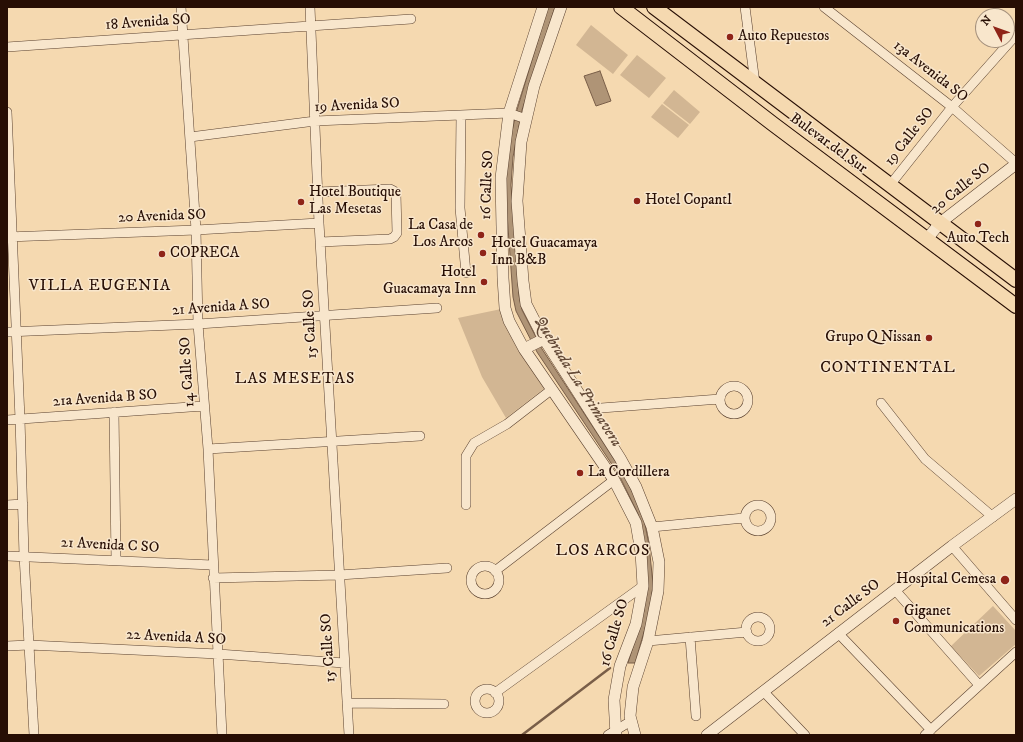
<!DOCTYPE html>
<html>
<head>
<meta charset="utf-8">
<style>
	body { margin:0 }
	#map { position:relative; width:1023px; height:742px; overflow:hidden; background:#f5d9b0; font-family:"IM FELL DW Pica",serif }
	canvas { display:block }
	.frame { position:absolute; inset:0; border:8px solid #270e04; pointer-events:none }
	.north { position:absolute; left:975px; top:8px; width:40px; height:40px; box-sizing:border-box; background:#f8e6cc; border:1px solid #a4907c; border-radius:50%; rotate:311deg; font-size:11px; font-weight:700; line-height:16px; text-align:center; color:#270e04 }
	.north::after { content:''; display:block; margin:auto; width:14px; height:18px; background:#8f2418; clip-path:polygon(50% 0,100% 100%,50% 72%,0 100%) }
</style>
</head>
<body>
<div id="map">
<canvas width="1023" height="742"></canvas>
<div class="frame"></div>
<div class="north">N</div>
</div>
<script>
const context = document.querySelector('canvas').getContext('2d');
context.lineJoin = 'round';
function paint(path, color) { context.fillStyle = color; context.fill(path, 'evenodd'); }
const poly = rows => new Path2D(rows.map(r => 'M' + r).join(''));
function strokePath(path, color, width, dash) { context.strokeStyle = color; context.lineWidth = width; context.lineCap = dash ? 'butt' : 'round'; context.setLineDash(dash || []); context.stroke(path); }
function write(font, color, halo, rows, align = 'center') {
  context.font = font + ' "IM FELL DW Pica",serif'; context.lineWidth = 3; context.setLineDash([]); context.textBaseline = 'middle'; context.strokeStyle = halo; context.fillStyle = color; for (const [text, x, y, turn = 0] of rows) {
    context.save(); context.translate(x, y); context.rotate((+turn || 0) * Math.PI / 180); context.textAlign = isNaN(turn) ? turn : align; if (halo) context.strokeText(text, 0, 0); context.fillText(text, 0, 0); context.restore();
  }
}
paint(poly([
	[591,25,628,55,613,74,576,45],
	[637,55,666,78,649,98,620,75],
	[674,90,700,112,690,124,663,103],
	[662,104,689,125,678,138,651,117],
	[506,308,550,384,506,418,482,377,458,318],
	[993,606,1016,631,1016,644,979,676,951,646]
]), '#d2b693');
const water = poly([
	[548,7,555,7,522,110,513,157,511,185,519,296,522,310,542,349,623,473,643,514,649,545,653,584,650,611,635,663,628,663,644,611,647,584,644,546,638,514,619,475,537,352,516,311,513,297,505,185,508,148,517,110,548,7],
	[600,71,611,101,596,106,584,76,600,71]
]);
paint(water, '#af9476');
strokePath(water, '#795e48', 1);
strokePath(poly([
	[522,735,610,668]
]), '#795e48', 2.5);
const minor = poly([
	[181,7,196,230,198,324,208,449,222,735],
	[310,7,319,223,349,735],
	[745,7,755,83],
	[824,7,952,107,1016,163],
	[7,47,411,19],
	[7,112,20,419,24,555,34,735],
	[461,115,460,208,466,273],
	[190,137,315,121,509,113,526,119],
	[890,185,952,107,1016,35],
	[318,192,390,189,394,191,396,194,397,233,394,237,390,239,320,242],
	[7,237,196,230,319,223],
	[7,332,198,324,437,308],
	'720 400a14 14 0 1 1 28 0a14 14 0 1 1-28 0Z',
	[881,403,925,459,993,517],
	[588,409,720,399],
	[114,412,116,560],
	[7,420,204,406],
	[208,449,420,436],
	'745 518a13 13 0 1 1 26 0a13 13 0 1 1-26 0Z',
	[7,505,23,504],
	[466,505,466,456,474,443,507,424,551,390],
	[652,527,744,518],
	[952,546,1016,620],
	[7,556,212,565],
	'471 580a14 14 0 1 1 28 0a14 14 0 1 1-28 0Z',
	[495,571,614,480],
	[213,578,339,575,447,568],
	[895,590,979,685],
	'746 629a12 12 0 1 1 24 0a12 12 0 1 1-24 0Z',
	[838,633,931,730],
	[690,637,696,716],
	[648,641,747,632],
	[7,646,29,645,218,654,344,663],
	'475 701a12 12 0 1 1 24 0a12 12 0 1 1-24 0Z',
	[763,691,805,735],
	[495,693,643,586],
	[347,703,444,704],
	[608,735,631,721],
	[925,735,1016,652]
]);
const tertiary = poly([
	[543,7,509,113,501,178,503,278,505,308,509,321,524,349,614,480,636,523,641,552,643,586,636,624,620,666,614,700,616,735],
	[561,7,534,86,521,142,517,201,523,281,526,304,544,339,620,458,636,487,652,527,659,562,658,591,648,641,633,687,630,716,635,735],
	[927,239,940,223,1016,164],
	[524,349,544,339],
	[707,735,952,546,1016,499]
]);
const trunk = poly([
	[621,7,773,124,1016,306],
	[654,7,1016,280]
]);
strokePath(minor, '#5a412f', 10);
strokePath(tertiary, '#5a412f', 12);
strokePath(trunk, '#270e04', 16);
strokePath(minor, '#f8e6cc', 9);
strokePath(tertiary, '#f8e6cc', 11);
strokePath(trunk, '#f5d9b0', 14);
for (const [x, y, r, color] of [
	[730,37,4,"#8f2418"],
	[637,201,4,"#8f2418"],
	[301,202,4,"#8f2418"],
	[978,224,4,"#8f2418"],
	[481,235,4,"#8f2418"],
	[483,253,4,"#8f2418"],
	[162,254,4,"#8f2418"],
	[484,282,4,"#8f2418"],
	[929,338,4,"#8f2418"],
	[580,473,4,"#8f2418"],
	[1005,580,5,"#8f2418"],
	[896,621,4,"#8f2418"]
]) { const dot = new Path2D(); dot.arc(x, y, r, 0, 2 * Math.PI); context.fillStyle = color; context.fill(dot); strokePath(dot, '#f8e6cc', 1.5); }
write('15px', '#270e04', '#f8e6cc', [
	["18 Avenida SO",148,23,-4],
	["13a Avenida SO",930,72,38],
	["19 Avenida SO",357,106,-3],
	["19 Calle SO",910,137,-52],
	["Bulevar del Sur",828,144,36],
	["16 Calle SO",488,185,-88],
	["20 Calle SO",961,189,-39],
	["20 Avenida SO",162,217,-2],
	["21 Avenida A SO",221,308,-4],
	["15 Calle SO",311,324,-93],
	["14 Calle SO",188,372,-94],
	["21a Avenida B SO",105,399,-4],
	["21 Avenida C SO",110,546,3],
	["21 Calle SO",851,604,-37],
	["16 Calle SO",615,633,-74],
	["22 Avenida A SO",176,638,3],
	["15 Calle SO",329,648,-94]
]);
write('15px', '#270e04', '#f8e6cc', [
	["Auto Repuestos",738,37],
	["Hotel Boutique",309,193],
	["Las Mesetas",309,210],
	["Hotel Copantl",645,201],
	["La Casa de",473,226,"right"],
	["Los Arcos",473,243,"right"],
	["Auto Tech",978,239,"center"],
	["Hotel Guacamaya",491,244],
	["Inn B&B",491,261],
	["COPRECA",170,254],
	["Hotel",476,273,"right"],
	["Guacamaya Inn",476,290,"right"],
	["Grupo Q Nissan",921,338,"right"],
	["La Cordillera",588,473],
	["Hospital Cemesa",996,580,"right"],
	["Giganet",904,612],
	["Communications",904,629]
], 'left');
context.letterSpacing = '1px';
write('16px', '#270e04', '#f8e6cc', [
	["VILLA EUGENIA",100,287],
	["CONTINENTAL",888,369],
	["LAS MESETAS",295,380],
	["LOS ARCOS",603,552]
]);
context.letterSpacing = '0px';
write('italic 16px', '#644a37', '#f8e6cc', [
	["Quebrada La Primavera",577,382,58]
]);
</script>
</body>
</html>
